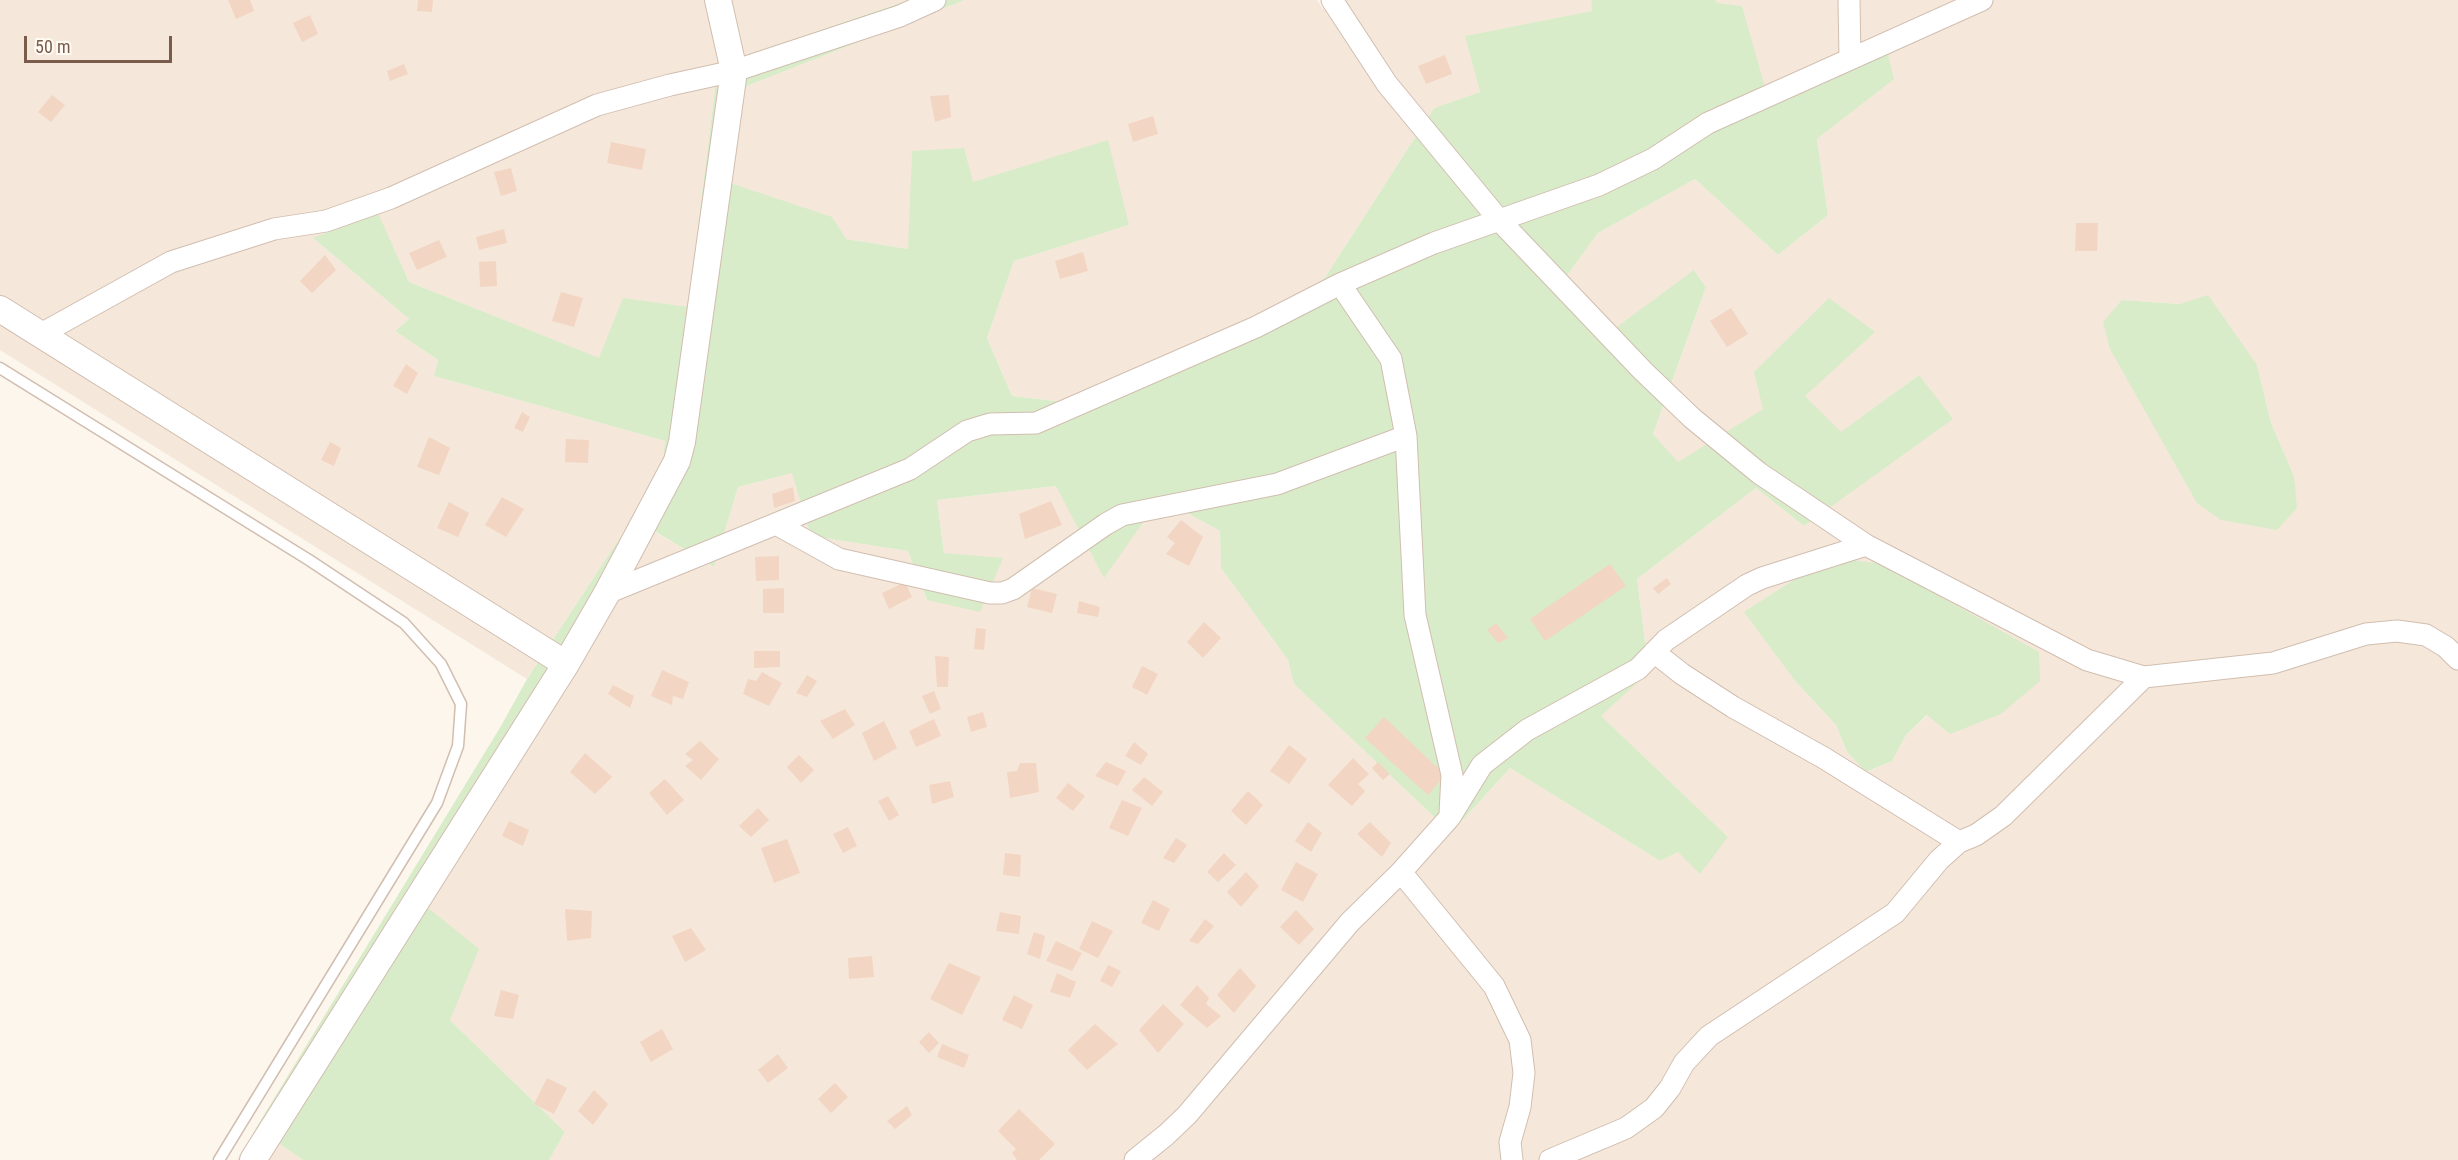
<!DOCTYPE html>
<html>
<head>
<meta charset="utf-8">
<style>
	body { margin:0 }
	#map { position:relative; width:2458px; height:1160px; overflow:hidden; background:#fdf6ec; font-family:"Roboto Condensed",sans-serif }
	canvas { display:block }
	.scale { position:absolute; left:24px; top:36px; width:148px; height:27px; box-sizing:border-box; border:3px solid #7a5c4d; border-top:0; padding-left:8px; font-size:18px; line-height:21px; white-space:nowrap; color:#7a5c4d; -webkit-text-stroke:4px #fffaf3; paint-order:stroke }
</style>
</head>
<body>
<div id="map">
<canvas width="2458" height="1160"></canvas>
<div class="scale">50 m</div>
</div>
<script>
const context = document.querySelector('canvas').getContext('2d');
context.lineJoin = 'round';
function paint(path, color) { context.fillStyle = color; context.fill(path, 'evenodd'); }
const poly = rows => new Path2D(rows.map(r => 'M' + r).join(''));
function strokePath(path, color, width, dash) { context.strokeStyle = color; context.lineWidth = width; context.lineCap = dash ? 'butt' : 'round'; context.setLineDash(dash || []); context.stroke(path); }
paint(poly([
	[0,0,909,0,718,65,688,307,600,359,409,282,377,213,314,239,409,319,395,331,438,360,434,376,665,441,661,475,527,679,0,350],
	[965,0,1317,0,1323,9,1337,0,1591,0,1593,11,1466,36,1480,92,1434,108,1317,290,1098,406,1012,396,987,338,1014,261,1129,225,908,249,846,239,727,182,729,136,747,86],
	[1715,0,2458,0,2458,1160,549,1160,565,1132,450,1020,422,903,650,529,714,567,738,487,793,472,811,536,908,551,927,600,944,553,937,500,1056,486,1160,498,1220,531,1221,568,1288,660,1294,684,1451,833,1510,768,1660,861,1678,852,1728,837,1600,716,1649,672,1637,579,1756,488,1804,526,1919,375,1841,433,1805,396,1764,409,1678,463,1653,434,1706,287,1695,271,1602,339,1555,292,1598,233,1695,179,1778,255,1828,215,1817,139,1893,79,1770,105],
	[2122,300,2180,304,2257,365,2271,423,2294,476],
	[1852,560,1928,715,1906,735,1892,761,1867,772,1847,752,1836,725,1795,681,1745,612,1795,579],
	[256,1128,303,1160,237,1160]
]), '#f5e8da');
paint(poly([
	[909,0,965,0,747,86,729,136,727,182,832,217,846,239,908,249,912,151,964,148,973,182,1108,140,1129,225,1014,261,987,338,1012,396,1098,406,1317,290,1434,108,1480,92,1465,36,1592,11,1591,0,1715,0,1717,3,1742,6,1770,105,1887,51,1894,79,1817,139,1828,215,1778,255,1695,179,1598,233,1555,292,1602,338,1694,270,1706,287,1653,434,1678,462,1763,409,1754,372,1829,298,1875,332,1805,396,1841,432,1919,375,1953,419,1804,526,1756,488,1637,579,1649,672,1601,716,1728,837,1700,874,1678,852,1660,861,1510,768,1451,833,1294,684,1288,660,1221,568,1220,531,1160,498,1104,578,1056,486,937,500,944,553,1003,558,980,612,927,600,908,551,811,536,792,473,738,487,714,567,651,529,422,903,479,949,450,1020,565,1132,549,1160,303,1160,256,1128,501,726,527,679,661,475,665,441,434,376,438,360,395,331,409,319,313,238,378,213,409,282,599,358,623,298,688,307,718,65],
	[2208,295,2257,365,2271,423,2294,476,2297,508,2277,530,2221,520,2197,503,2110,349,2103,322,2122,300,2180,304],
	[1852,560,1882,564,2039,652,2040,681,2001,714,1950,734,1927,715,1906,735,1892,761,1866,772,1847,752,1836,725,1795,681,1744,612,1795,579]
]), '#d8ecc9');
paint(poly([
	[228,0,250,0,254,11,236,19],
	[418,0,433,0,432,12,417,11],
	[310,15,318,34,302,42,293,23],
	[1445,55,1452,74,1426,84,1418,66],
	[404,64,408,74,390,81,387,71],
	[52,95,65,105,51,122,38,112],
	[949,95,951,117,935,122,930,96],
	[1153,116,1158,134,1133,142,1128,124],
	[611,142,646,149,642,170,607,163],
	[511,168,517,191,501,196,494,172],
	[2076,223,2098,223,2097,251,2075,251],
	[504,229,507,243,479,250,476,237],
	[439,240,447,257,417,270,409,253],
	[1083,252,1088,271,1060,279,1055,261],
	[325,255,336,270,312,293,300,281],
	[496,261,497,286,480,287,479,262],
	[561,292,583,298,574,327,552,321],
	[1731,308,1748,334,1727,347,1710,321],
	[406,364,418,373,407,394,393,386],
	[522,412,530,417,523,432,514,428],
	[429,437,450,448,439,475,417,467],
	[566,439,589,440,588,463,565,462],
	[330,442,341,448,334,466,321,460],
	[793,487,795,501,774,508,772,494],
	[502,497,524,509,506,537,485,525],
	[1051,501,1062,525,1025,539,1019,514],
	[449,502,469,513,458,537,437,528],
	[1181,520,1203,537,1189,566,1166,554,1175,543,1167,537],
	[779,556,779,580,756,581,755,557],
	[1610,564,1626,586,1545,641,1530,619],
	[1667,578,1671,584,1658,594,1653,588],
	[905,582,912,597,889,609,882,593],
	[784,588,784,613,763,613,763,589],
	[1032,588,1057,594,1052,613,1027,607],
	[1079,601,1100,607,1098,617,1077,613],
	[1204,622,1221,638,1203,658,1187,642],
	[1496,623,1508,638,1498,643,1487,630],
	[976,628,986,629,984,650,974,649],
	[754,651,780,651,780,667,754,668],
	[935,656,949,657,948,687,937,687],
	[1142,666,1158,674,1147,695,1132,687],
	[662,670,689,682,683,699,673,696,672,705,651,696],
	[762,672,782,683,769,706,743,694,748,679,756,681],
	[807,675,817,681,807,697,796,693],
	[613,685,634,696,630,708,608,694],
	[934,691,941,709,930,714,922,696],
	[845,709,855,725,833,739,820,721],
	[983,712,987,727,971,732,967,717],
	[1384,717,1445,775,1428,795,1365,738],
	[934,719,941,736,916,747,909,731],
	[884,721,897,748,874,761,862,733],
	[700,741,719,759,701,780,685,766,693,760,685,754],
	[1134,742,1148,754,1141,765,1125,756],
	[1289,745,1307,759,1289,784,1270,771],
	[585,753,612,777,595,794,570,772],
	[799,755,814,770,801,783,787,767],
	[1353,758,1369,774,1358,784,1365,791,1352,806,1328,785],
	[1106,762,1126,771,1118,786,1095,776],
	[1378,762,1390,774,1383,780,1372,768],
	[1020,763,1036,763,1039,792,1010,798,1007,772,1017,771],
	[1144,777,1163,792,1152,806,1132,790],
	[665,779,684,800,667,815,649,793],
	[950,781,954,797,932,804,929,785],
	[1068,783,1085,796,1073,811,1056,798],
	[1248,791,1263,805,1246,825,1231,811],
	[888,796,899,815,889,821,878,801],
	[1122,800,1142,808,1128,836,1109,828],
	[758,808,769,820,751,837,739,826],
	[509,821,529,830,523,846,502,836],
	[1308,822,1322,833,1311,852,1295,841],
	[1370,822,1391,843,1382,857,1357,834],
	[848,827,857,846,843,853,833,834],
	[1176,838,1187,845,1174,863,1163,858],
	[787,839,800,873,774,883,761,848],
	[1005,853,1021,855,1020,877,1003,875],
	[1224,853,1236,865,1218,882,1207,872],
	[1296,862,1318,874,1303,902,1281,890],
	[1246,872,1259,886,1241,907,1227,892],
	[1153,900,1170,909,1159,931,1141,923],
	[565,909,592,911,591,938,567,941],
	[1296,910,1314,929,1299,945,1280,927],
	[1000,912,1021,916,1019,934,996,931],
	[1205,919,1214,926,1198,944,1189,941],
	[1092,921,1113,931,1098,958,1079,949],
	[691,928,706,950,685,962,672,936],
	[1034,932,1045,936,1040,959,1027,954],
	[1056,941,1082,953,1072,971,1046,961],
	[872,956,874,977,849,979,848,958],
	[949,963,981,977,962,1015,930,999],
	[1108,965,1121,971,1112,987,1100,981],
	[1240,968,1256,986,1234,1013,1217,995],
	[1057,973,1076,982,1070,998,1050,992],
	[1197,985,1209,998,1206,1004,1221,1016,1207,1028,1180,1005],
	[501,990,519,995,513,1019,494,1016],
	[1014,995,1033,1005,1022,1029,1002,1020],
	[1163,1004,1184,1024,1158,1053,1139,1030],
	[1095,1024,1118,1044,1087,1070,1068,1050],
	[662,1029,673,1049,651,1062,640,1042],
	[929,1032,939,1043,929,1053,919,1042],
	[942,1044,969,1055,964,1068,937,1057],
	[778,1054,788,1068,768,1083,758,1070],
	[547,1078,567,1088,554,1114,534,1104],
	[835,1083,848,1097,831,1113,818,1099],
	[594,1090,608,1104,593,1125,578,1111],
	[907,1106,912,1115,895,1129,887,1121],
	[1019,1109,1055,1144,1039,1160,1017,1160,1012,1153,1016,1149,998,1131]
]), '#f3d5c3');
const service = poly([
	[0,368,309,560,404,623,441,664,461,704,458,746,437,803,219,1160]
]);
const minor = poly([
	[1332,0,1387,84,1500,221,1643,371,1692,418,1759,473,1866,545,2087,660,2144,677,2273,663,2366,634,2397,631,2426,635,2446,647,2458,659],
	[1849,0,1850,59],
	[1340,284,1391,359,1406,436,1415,615,1452,775,1450,813],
	[41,334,171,262,274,229,326,221,391,198,597,105,670,85,734,71,900,16,935,0],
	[776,524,839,559,990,593,1002,593,1013,589,1106,524,1122,515,1277,484,1406,436],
	[607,593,910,469,967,431,990,424,1036,423,1256,327,1340,284,1434,243,1599,185,1653,159,1708,123,1982,0],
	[1654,652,1682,674,1733,707,1824,758,1959,842],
	[1401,872,1494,986,1520,1040,1524,1073,1520,1107,1510,1142,1512,1160],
	[1135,1160,1166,1135,1187,1115,1350,922,1401,872,1450,817,1482,765,1527,730,1638,669,1666,640,1747,585,1762,578,1866,545],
	[1550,1160,1626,1128,1654,1108,1670,1088,1684,1063,1709,1036,1895,913,1939,860,1959,842,1976,835,2003,816,2144,677]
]);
const tertiary = poly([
	[0,309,566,664],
	[253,1160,566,664,607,593,677,461,682,442,734,71,718,0]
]);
strokePath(service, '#d1beb0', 13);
strokePath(minor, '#d1beb0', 23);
strokePath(tertiary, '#d1beb0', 28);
strokePath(service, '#fff', 10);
strokePath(minor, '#fff', 21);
strokePath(tertiary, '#fff', 26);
</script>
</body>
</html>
